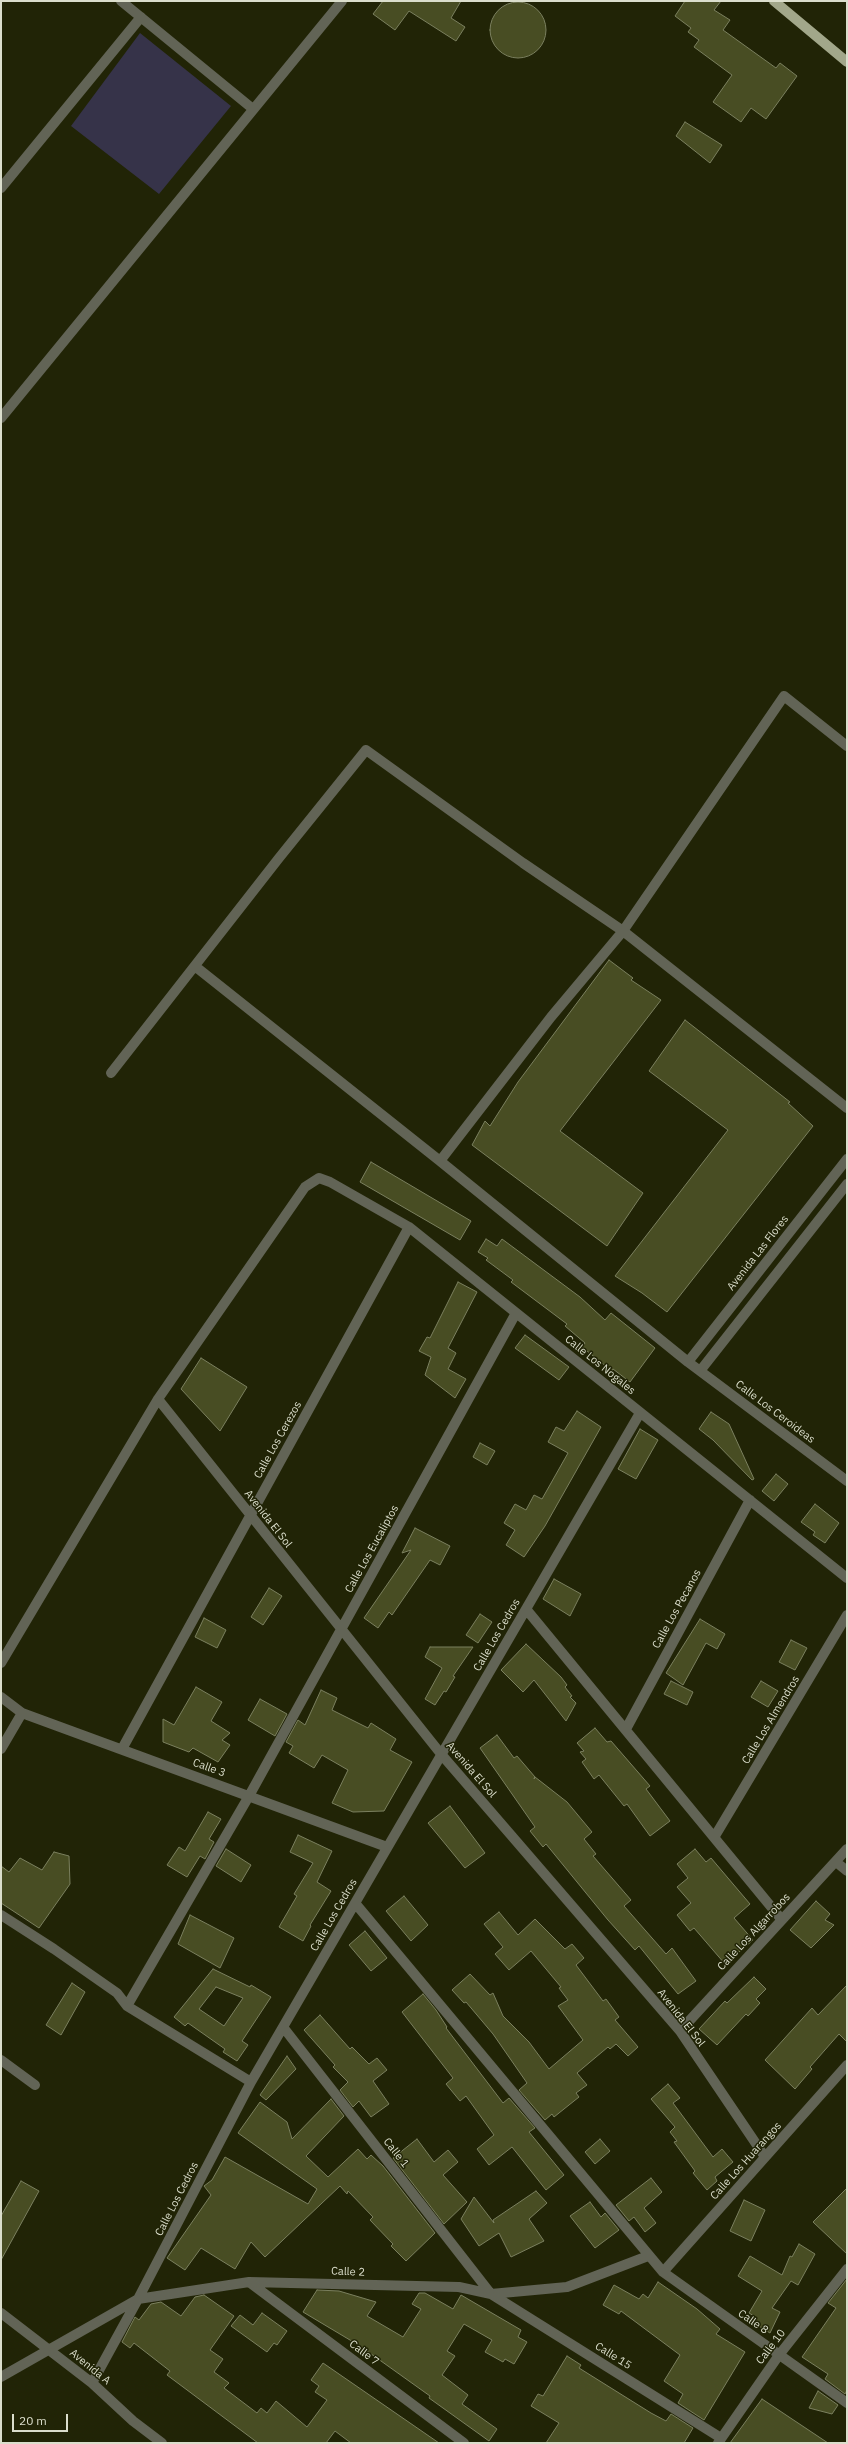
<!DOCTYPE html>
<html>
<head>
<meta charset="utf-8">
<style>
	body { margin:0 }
	#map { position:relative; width:848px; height:2444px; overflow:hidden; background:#212406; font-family:"IBM Plex Sans",sans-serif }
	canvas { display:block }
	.frame { position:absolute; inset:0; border:2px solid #dbdecc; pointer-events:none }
	.scale { position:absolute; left:12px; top:2414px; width:56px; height:18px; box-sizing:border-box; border:2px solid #dbdecc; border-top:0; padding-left:5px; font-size:12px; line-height:14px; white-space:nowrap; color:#dbdecc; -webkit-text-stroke:3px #212406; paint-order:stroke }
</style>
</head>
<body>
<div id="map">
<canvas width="848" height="2444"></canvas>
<div class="frame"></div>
<div class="scale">20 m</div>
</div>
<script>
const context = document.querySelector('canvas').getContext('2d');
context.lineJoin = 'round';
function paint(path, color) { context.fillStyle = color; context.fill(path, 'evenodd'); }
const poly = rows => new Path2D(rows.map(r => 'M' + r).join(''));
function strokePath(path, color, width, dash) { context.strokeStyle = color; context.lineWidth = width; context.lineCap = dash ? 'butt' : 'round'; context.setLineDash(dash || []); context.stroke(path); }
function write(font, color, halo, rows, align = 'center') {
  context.font = font + ' "IBM Plex Sans",sans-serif'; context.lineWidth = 3; context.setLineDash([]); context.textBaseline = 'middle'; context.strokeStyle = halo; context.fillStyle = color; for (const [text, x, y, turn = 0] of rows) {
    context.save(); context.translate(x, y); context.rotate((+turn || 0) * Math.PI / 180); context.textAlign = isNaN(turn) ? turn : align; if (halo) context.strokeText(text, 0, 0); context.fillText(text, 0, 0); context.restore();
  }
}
paint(poly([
	[140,33,231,106,159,194,71,126]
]), '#363349');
const building = poly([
	[383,1,461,1,451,18,465,27,456,41,409,11,395,30,373,14,383,1],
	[685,1,721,1,714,10,730,20,723,30,776,68,780,63,797,76,766,119,751,108,741,122,713,102,732,75,694,47,699,40,688,32,691,28,675,16,685,1],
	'490 30a28 28 0 1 1 56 0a28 28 0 1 1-56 0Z',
	[685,122,722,145,710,163,676,136,685,122],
	[609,960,633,978,631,980,661,1000,560,1131,643,1193,607,1246,472,1145,485,1121,490,1126,518,1082,609,960],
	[685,1020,790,1102,788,1103,813,1126,667,1312,642,1293,615,1276,728,1130,649,1071,685,1020],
	[371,1162,471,1221,460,1240,360,1182,371,1162],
	[486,1239,497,1246,502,1239,580,1297,605,1320,611,1313,655,1348,630,1382,613,1369,612,1371,582,1347,585,1343,565,1326,567,1324,511,1282,513,1280,486,1260,488,1258,478,1252,486,1239],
	[458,1282,477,1292,448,1348,456,1353,448,1369,466,1379,455,1398,425,1375,431,1357,419,1351,427,1337,430,1338,458,1282],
	[525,1335,569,1367,559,1380,515,1348,525,1335],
	[201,1358,247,1387,220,1431,181,1389,201,1358],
	[577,1411,601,1427,545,1526,524,1557,506,1545,515,1530,504,1523,515,1504,526,1510,534,1495,542,1499,568,1453,548,1442,556,1427,564,1431,577,1411],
	[711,1412,729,1424,754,1479,752,1480,713,1440,699,1429,711,1412],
	[640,1429,658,1440,636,1479,618,1469,640,1429],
	[480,1443,495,1451,487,1465,473,1457,480,1443],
	[776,1474,788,1484,774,1501,762,1491,776,1474],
	[815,1504,839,1523,825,1543,813,1535,815,1532,801,1522,815,1504],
	[415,1528,450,1546,440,1565,430,1560,392,1615,389,1612,378,1628,364,1618,411,1550,402,1553,415,1528],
	[554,1579,581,1594,570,1616,543,1599,554,1579],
	[269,1588,282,1596,263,1625,251,1617,269,1588],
	[480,1614,492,1622,478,1643,466,1635,480,1614],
	[204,1618,226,1630,217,1648,195,1637,204,1618],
	[700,1619,725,1634,717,1649,706,1643,683,1685,666,1673,700,1619],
	[791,1640,807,1648,795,1670,779,1662,791,1640],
	[526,1644,561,1677,567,1685,565,1687,572,1696,570,1697,576,1703,566,1721,534,1680,523,1692,501,1670,526,1644],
	[430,1647,473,1647,453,1676,455,1677,446,1692,444,1691,435,1705,425,1699,442,1668,425,1657,430,1647],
	[671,1681,693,1692,687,1705,664,1694,671,1681],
	[761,1681,778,1691,768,1707,751,1697,761,1681],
	[196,1687,222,1702,211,1721,230,1733,222,1740,230,1745,218,1762,193,1748,189,1752,163,1742,163,1719,174,1725,196,1687],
	[321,1690,337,1698,332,1710,368,1728,371,1723,396,1739,390,1750,412,1762,384,1811,353,1812,332,1803,348,1770,322,1755,314,1768,289,1753,293,1746,286,1742,298,1720,305,1725,321,1690],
	[260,1699,287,1714,275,1736,248,1720,260,1699],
	[595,1728,607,1742,611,1741,650,1786,646,1789,670,1821,650,1836,627,1804,624,1806,599,1775,594,1779,582,1762,586,1759,580,1752,584,1751,577,1743,595,1728],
	[497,1735,514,1758,517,1756,535,1777,534,1779,535,1777,567,1802,592,1832,584,1839,596,1854,593,1856,631,1900,624,1906,666,1954,672,1948,696,1981,678,1994,639,1946,635,1950,608,1920,546,1844,543,1847,530,1831,535,1827,480,1748,497,1735],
	[450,1806,485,1853,465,1868,428,1823,450,1806],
	[208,1812,221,1819,209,1839,214,1842,205,1859,200,1856,187,1877,167,1865,179,1847,185,1851,208,1812],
	[298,1835,332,1851,317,1882,331,1891,310,1925,311,1926,303,1941,279,1927,297,1896,294,1894,313,1863,290,1852,298,1835],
	[226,1849,251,1865,241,1882,216,1866,226,1849],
	[695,1849,706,1862,711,1858,750,1904,734,1918,753,1940,725,1964,694,1928,690,1931,677,1915,691,1903,677,1887,688,1878,677,1864,695,1849],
	[54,1852,69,1856,70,1884,39,1928,1,1903,1,1866,9,1872,20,1858,42,1870,54,1852],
	[404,1896,428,1925,411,1941,386,1911,404,1896],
	[816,1901,830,1914,825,1920,834,1925,811,1948,790,1930,816,1901],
	[499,1912,518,1935,535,1919,565,1949,572,1944,584,1958,576,1965,603,2001,606,1999,619,2017,615,2020,638,2047,628,2056,616,2044,610,2049,608,2047,577,2073,587,2085,576,2093,579,2097,554,2117,552,2114,545,2120,519,2090,527,2083,493,2034,466,2002,464,2003,452,1990,470,1974,490,1995,493,1993,503,2016,529,2042,549,2069,583,2040,558,2006,568,2000,559,1988,561,1987,531,1951,509,1970,495,1954,503,1947,484,1924,499,1912],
	[190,1915,234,1938,220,1968,178,1944,190,1915],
	[365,1931,387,1958,371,1971,349,1945,365,1931],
	[213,1969,250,1987,251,1985,271,1997,242,2041,248,2045,237,2061,223,2052,225,2049,188,2023,185,2026,174,2017,213,1969],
	[216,1987,243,1998,224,2026,199,2009,216,1987],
	[754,1977,766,1989,756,1999,760,2003,748,2016,746,2014,717,2045,699,2029,725,2001,727,2003,754,1977],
	[72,1983,85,1992,61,2035,46,2025,72,1983],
	[847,1985,847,2042,839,2034,810,2067,812,2069,795,2089,765,2060,812,2008,818,2015,847,1985],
	[423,1994,436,2010,447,2027,446,2028,503,2103,509,2098,535,2128,529,2132,564,2175,546,2190,512,2147,489,2165,477,2149,494,2135,466,2096,460,2101,446,2084,453,2078,402,2012,423,1994],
	[320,2015,350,2049,352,2047,369,2064,377,2058,387,2070,373,2081,389,2104,371,2117,359,2101,353,2107,340,2090,348,2082,333,2067,335,2065,304,2030,320,2015],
	[287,2056,296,2069,266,2100,260,2095,287,2056],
	[668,2084,680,2098,673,2103,713,2157,722,2149,733,2162,715,2177,717,2181,707,2190,693,2173,695,2171,674,2142,677,2141,670,2132,675,2127,651,2099,668,2084],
	[331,2099,344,2116,306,2156,328,2177,358,2149,367,2159,371,2155,383,2166,435,2233,406,2261,391,2246,393,2244,370,2220,373,2217,348,2191,347,2194,340,2186,265,2257,251,2242,235,2269,201,2248,185,2270,167,2258,211,2195,204,2186,212,2180,225,2157,308,2204,317,2189,238,2133,260,2102,287,2122,292,2139,331,2099],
	[417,2139,434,2162,448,2150,458,2162,443,2175,467,2202,444,2224,393,2158,417,2139],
	[600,2139,610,2151,595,2164,585,2152,600,2139],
	[651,2178,662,2192,644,2208,656,2223,645,2232,634,2217,629,2221,616,2205,651,2178],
	[21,2181,39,2191,1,2260,1,2216,21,2181],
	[847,2188,847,2254,813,2222,847,2188],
	[536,2191,547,2203,529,2219,544,2241,511,2257,499,2233,479,2246,461,2219,474,2197,494,2223,493,2220,536,2191],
	[744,2200,765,2210,751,2241,730,2231,744,2200],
	[590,2202,601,2217,605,2213,619,2230,595,2248,570,2216,590,2202],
	[799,2244,815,2254,798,2285,791,2281,772,2308,780,2312,770,2333,751,2321,754,2316,749,2313,762,2291,738,2276,750,2256,782,2275,790,2256,792,2257,799,2244],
	[847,2279,847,2390,845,2394,825,2379,828,2374,802,2357,836,2308,828,2303,847,2279],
	[658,2282,697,2309,720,2329,716,2334,745,2352,704,2420,678,2403,683,2394,664,2381,680,2355,621,2311,619,2314,603,2305,614,2285,639,2299,643,2294,648,2298,658,2282],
	[317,2290,339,2291,376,2302,367,2316,403,2337,421,2309,412,2304,419,2293,425,2293,453,2309,461,2295,521,2330,518,2337,527,2342,514,2364,505,2359,503,2362,485,2352,492,2340,464,2324,447,2351,455,2356,442,2375,468,2395,462,2404,497,2429,489,2441,429,2398,430,2396,360,2346,303,2312,317,2290],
	[204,2295,234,2316,210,2350,223,2359,214,2372,229,2383,224,2388,257,2413,261,2408,267,2413,276,2401,307,2427,327,2400,315,2392,319,2386,311,2380,323,2363,439,2443,351,2443,335,2431,326,2443,258,2443,167,2375,170,2371,134,2343,130,2348,122,2342,135,2317,139,2320,151,2304,161,2302,181,2316,195,2297,204,2295],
	[262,2313,287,2331,277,2345,274,2343,267,2352,231,2326,240,2315,253,2325,262,2313],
	[567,2356,581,2365,579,2368,651,2413,666,2421,671,2414,693,2428,684,2443,546,2443,559,2423,531,2406,538,2394,543,2396,567,2356],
	[818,2391,838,2405,832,2414,809,2408,818,2391],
	[762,2399,828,2443,730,2443,762,2399]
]);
paint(building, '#484d23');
strokePath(building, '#7b805f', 1);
strokePath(poly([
	[121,1,253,109],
	[1,188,141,17],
	[1,418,342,1],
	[847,746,784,696,623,931,847,1108],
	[196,967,440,1161],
	[111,1073,279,858,366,750,523,863,623,931,551,1017,440,1161,688,1362,847,1481],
	[688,1362,847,1159],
	[700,1371,847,1184],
	[158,1399,441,1754,680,2031,765,2157],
	[526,1609,782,1920],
	[1,1663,158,1399,305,1187,319,1178,330,1182,409,1227,847,1578],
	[1,1697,22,1713,387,1847],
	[626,1729,750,1500],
	[1,1749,22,1713],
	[122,1749,409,1227],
	[715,1836,847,1615],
	[836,1862,847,1871],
	[355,1903,663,2272,847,2403],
	[1,1915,54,1949,117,1993,127,2006,251,2082],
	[127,2006,249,1796,516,1313],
	[283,2027,491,2294,721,2438],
	[680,2031,847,1849],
	[1,2060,35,2085],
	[663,2272,847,2065],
	[249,2282,464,2443],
	[1,2313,92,2383,133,2421,162,2443],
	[1,2377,138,2299,251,2082,640,1413],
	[92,2383,138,2299,249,2282,459,2287,491,2294,567,2287,648,2256],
	[718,2443,779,2355,847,2269]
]), '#626456', 10);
strokePath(poly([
	[774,1,847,62]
]), '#a2a78a', 10);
write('11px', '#dbdecc', '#212406', [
	["Avenida Las Flores",758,1253,-52],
	["Calle Los Nogales",600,1365,39],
	["Calle Los Ceroideas",775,1412,37],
	["Calle Los Cerezos",278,1440,-61],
	["Avenida El Sol",268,1519,52],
	["Calle Los Eucaliptos",372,1549,-61],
	["Calle Los Pecanos",677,1609,-61],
	["Calle Los Cedros",497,1635,-60],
	["Calle Los Almendros",771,1720,-59],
	["Calle 3",209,1768,20],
	["Avenida El Sol",471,1770,49],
	["Calle Los Cedros",334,1915,-60],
	["Calle Los Algarrobos",754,1932,-47],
	["Avenida El Sol",681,2018,52],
	["Calle 1",396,2153,52],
	["Calle Los Huarangos",746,2161,-48],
	["Calle Los Cedros",177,2199,-63],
	["Calle 2",348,2272,2],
	["Calle 8",753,2322,35],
	["Calle 10",771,2347,-53],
	["Calle 7",364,2353,37],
	["Calle 15",613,2356,32],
	["Avenida A",90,2367,39]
]);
</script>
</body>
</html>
